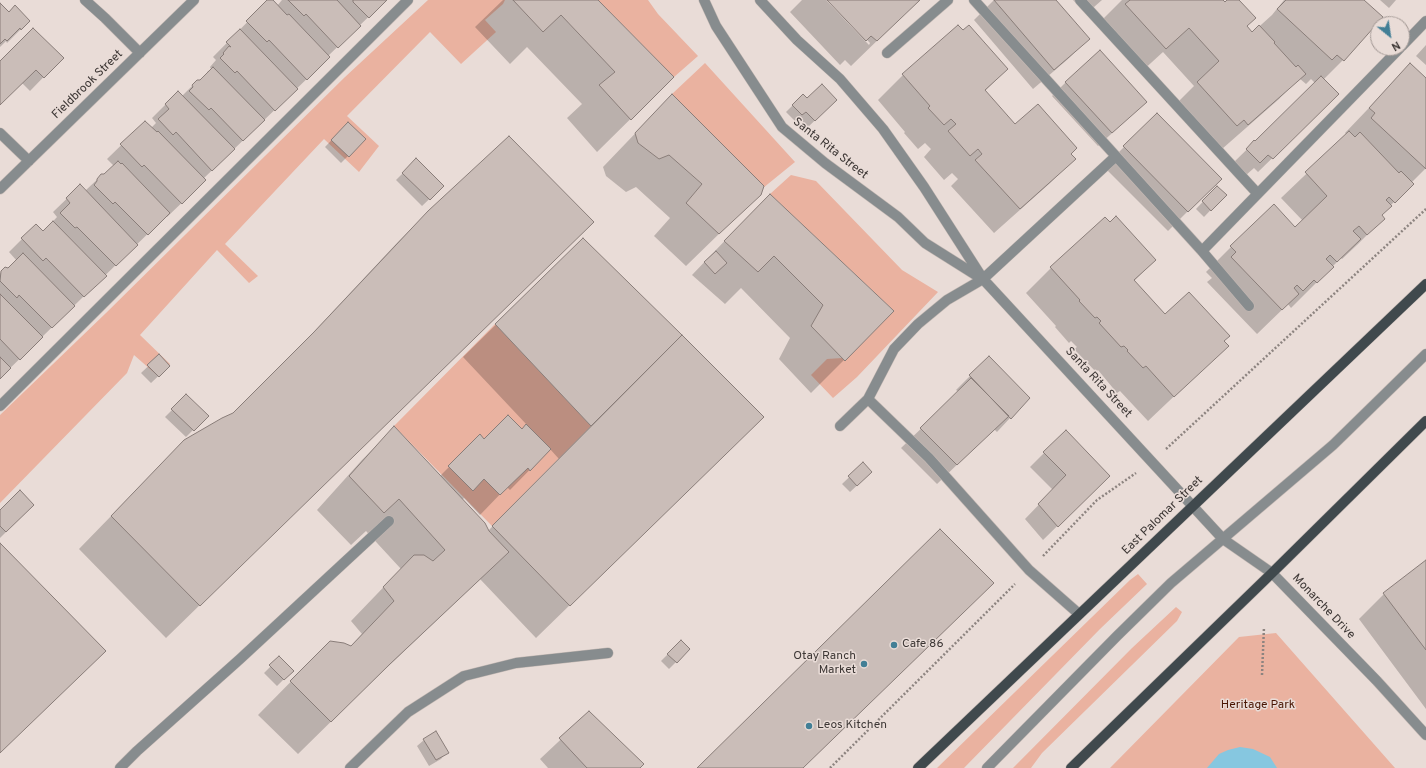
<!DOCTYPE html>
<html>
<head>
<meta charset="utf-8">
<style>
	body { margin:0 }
	#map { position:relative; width:1426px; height:768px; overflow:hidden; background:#e9dcd7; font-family:Overpass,sans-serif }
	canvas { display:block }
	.north { position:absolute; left:1370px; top:16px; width:40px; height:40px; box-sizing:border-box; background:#e9dcd7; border:1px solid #a49a96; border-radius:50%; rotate:150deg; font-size:11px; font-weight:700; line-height:16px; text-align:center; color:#3d3735 }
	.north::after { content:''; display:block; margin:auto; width:14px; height:18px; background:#427f96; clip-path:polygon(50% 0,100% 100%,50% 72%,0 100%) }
</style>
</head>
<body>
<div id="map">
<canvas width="1426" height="768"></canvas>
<div class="north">N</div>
</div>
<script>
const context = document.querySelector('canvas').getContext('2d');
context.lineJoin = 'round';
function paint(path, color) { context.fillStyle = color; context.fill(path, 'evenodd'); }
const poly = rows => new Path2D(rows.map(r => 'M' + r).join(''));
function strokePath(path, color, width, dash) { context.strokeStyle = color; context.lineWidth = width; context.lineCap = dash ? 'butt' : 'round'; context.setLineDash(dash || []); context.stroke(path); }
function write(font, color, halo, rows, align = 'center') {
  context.font = font + ' Overpass,sans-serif'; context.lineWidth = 3; context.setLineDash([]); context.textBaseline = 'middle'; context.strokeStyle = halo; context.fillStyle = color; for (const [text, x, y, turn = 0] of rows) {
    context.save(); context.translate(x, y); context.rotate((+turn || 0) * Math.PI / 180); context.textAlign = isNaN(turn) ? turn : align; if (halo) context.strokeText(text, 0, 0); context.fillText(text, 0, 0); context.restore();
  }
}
paint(poly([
	[428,0,505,0,503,4,485,20,496,32,461,64,430,32,347,116,379,146,359,172,324,139,225,244,258,276,249,283,217,250,140,335,170,364,159,377,134,355,127,373,0,503,0,415,106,313,345,77],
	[598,0,648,0,658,14,698,56,674,77],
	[705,63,795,162,763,188,672,94],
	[791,175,816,181,902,270,938,292,857,377,833,398,811,375,827,359,842,358,894,311,770,194],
	[495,324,591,426,492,526,394,426],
	[1138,574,1147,584,1100,629,964,768,937,768,1130,580],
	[1176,607,1182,612,1177,621,1042,753,1031,768,1013,768,1132,648],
	[1276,633,1395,768,1110,768,1239,637]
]), '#eab2a0');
paint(poly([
	[1240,747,1253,749,1270,757,1277,768,1207,768,1219,754,1228,750]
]), '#86c7e0');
paint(poly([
	[269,0,271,0,277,6,282,0,386,0,328,56,315,71,203,179,191,194,167,217,166,216,0,378,0,274,5,268,8,269,17,261,9,252,22,239,43,232,57,217,53,212,80,186,85,191,102,175,104,175,114,166,107,159,145,122,151,128,156,123,152,118,166,104,182,96,197,81,200,81,208,73,207,72,211,69,210,67,216,60,213,57],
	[503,0,596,0,673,77,597,152,567,118,582,104,527,47,510,64,475,27],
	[802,0,826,0,869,45,870,43,829,0,919,0,851,66,845,60,840,65,790,12],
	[994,0,1055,0,1088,39,1068,59,1033,89,974,20],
	[1073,0,1102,0,1086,14],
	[1122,0,1221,0,1225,3,1229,0,1238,0,1246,27,1252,33,1272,15,1284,0,1363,0,1343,60,1323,80,1338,94,1258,172,1254,168,1245,176,1233,163,1315,83,1311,79,1306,84,1299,78,1279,99,1222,149,1172,108,1194,86,1163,52,1140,73,1101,30,1106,25,1102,20],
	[1380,0,1396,0,1389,8],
	[0,5,9,13,29,21,7,43,6,41,0,47],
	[1426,45,1426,65,1416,56],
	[62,58,30,91,22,83,0,104,0,62],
	[1410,65,1426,79,1426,168,1411,183,1412,184,1380,216,1383,219,1358,244,1342,259,1341,258,1291,308,1288,304,1257,334,1207,282,1212,278,1206,272,1231,247,1295,228,1303,221,1281,198,1347,135,1345,133],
	[1007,69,985,91,1015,125,1070,154,1074,159,1049,184,994,233,951,186,958,179,952,173,944,180,924,157,931,149,925,143,918,149,904,133,905,132,878,100,903,75],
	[1066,82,1146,102,1098,146,1052,96],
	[672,95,760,194,686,266,654,236,670,218,636,187,626,192,606,176,603,167],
	[803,95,807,99,829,107,808,127,799,118,795,121,786,112],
	[348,123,365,139,341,163,325,147],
	[1124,147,1220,179,1168,231,1104,167],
	[416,160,443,186,422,206,396,180],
	[1217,187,1225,195,1204,217,1196,209],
	[428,212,560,254,166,638,79,549,185,440,234,414,282,366,395,245],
	[1105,218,1155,260,1134,281,1165,315,1223,342,1227,346,1148,421,1120,391,1117,393,1098,370,1096,372,1074,349,1077,347,1071,341,1069,343,1055,327,1056,326,1026,293,1051,268],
	[737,228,893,311,811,393,779,359,790,338,741,288,725,304,692,275],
	[583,239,763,417,536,638,480,579,356,697,298,754,258,715,330,642,350,647,362,634,351,621,401,569,366,531,351,545,317,510,362,460,394,428,440,476,480,436,484,440,521,430,527,425,463,357],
	[550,449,559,459,488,531,462,500,464,498,480,515,507,487,510,490],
	[159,356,169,366,151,383,141,373],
	[989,357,1010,418,997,432,994,429,937,484,901,448,959,392,956,390],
	[186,396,207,416,186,437,165,417],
	[1066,431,1095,489,1043,540,1025,519,1053,490,1030,467],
	[863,464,864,479,850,492,842,484],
	[33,505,0,538,0,511],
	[1426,561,1426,709,1359,619,1384,594],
	[681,641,689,649,669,669,661,661],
	[279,658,292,671,277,686,264,673],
	[589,713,639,768,548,768,540,759],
	[424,740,447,752,441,759,429,766,417,746]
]), '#0003');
const building = poly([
	[267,0,273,0,287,15,289,14,330,57,307,80,269,40,267,42,246,21,267,0],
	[288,0,337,0,361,26,338,48,306,14,304,16,288,0],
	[353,0,387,0,369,18,353,2,353,0],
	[513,0,598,0,674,77,631,120,599,85,615,72,561,15,543,32,513,0],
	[827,0,920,0,877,41,871,36,866,41,827,0],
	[994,0,1056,0,1090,39,1054,70,994,0],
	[1130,0,1223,0,1225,2,1227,0,1239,0,1256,18,1247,26,1252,32,1259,25,1275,42,1274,43,1296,67,1298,65,1306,74,1248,125,1244,120,1237,126,1197,82,1219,61,1189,28,1166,49,1125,4,1130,0],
	[1286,0,1364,0,1383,17,1344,61,1337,55,1332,60,1277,9,1286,0],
	[0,3,9,12,15,5,30,21,21,30,20,28,7,41,5,39,0,44,0,3],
	[958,25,963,30,969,25,1008,69,985,90,1015,124,1038,104,1077,148,1071,154,1076,159,1020,209,975,160,982,154,978,149,970,156,948,131,956,124,951,119,944,125,928,108,930,106,902,74,958,25],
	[33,28,64,58,44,78,36,70,0,105,0,61,33,28],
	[240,29,298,89,275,111,237,71,235,73,220,58,224,54,223,53,229,46,231,47,226,42,240,29],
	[1100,50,1147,102,1112,133,1065,82,1100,50],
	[1410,63,1426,78,1426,169,1371,118,1375,113,1369,108,1410,63],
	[213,67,265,120,243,141,211,108,209,110,189,91,193,87,192,85,197,80,200,80,213,67],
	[1321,76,1339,94,1273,159,1268,155,1260,163,1246,149,1254,140,1255,141,1321,76],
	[822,84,837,100,815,121,806,112,802,115,792,105,803,94,807,98,822,84],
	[178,91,235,149,212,171,176,132,173,135,158,119,169,109,165,104,178,91],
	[672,94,764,186,761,195,719,234,686,203,702,184,669,155,659,159,638,143,635,133,672,94],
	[1157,113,1222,179,1188,212,1123,146,1157,113],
	[145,121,157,132,158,131,206,180,182,204,144,165,142,167,120,144,145,121],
	[348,122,366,139,349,157,331,140,348,122],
	[1349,131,1355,137,1360,132,1399,173,1401,171,1414,184,1395,203,1389,197,1386,200,1392,206,1382,215,1385,219,1367,235,1359,226,1353,231,1361,239,1337,262,1330,255,1326,259,1334,267,1317,283,1314,280,1303,291,1297,285,1294,288,1299,294,1282,310,1231,257,1236,252,1230,246,1274,204,1295,227,1327,196,1305,172,1349,131],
	[509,136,594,222,200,606,111,516,184,440,222,418,233,413,314,332,428,211,509,136],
	[416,158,444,186,430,200,402,173,416,158],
	[118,161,121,164,122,163,170,213,148,235,115,202,113,204,94,185,97,181,97,179,101,174,104,174,118,161],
	[80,184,138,245,116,266,77,227,75,228,60,213,70,203,66,198,80,184],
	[1217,186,1227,195,1211,211,1202,201,1217,186],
	[770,194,894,311,845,361,811,326,823,305,774,256,758,272,724,241,770,194],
	[1116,216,1156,260,1134,280,1165,314,1189,292,1230,336,1224,341,1229,346,1174,397,1146,366,1143,368,1127,351,1128,350,1124,346,1121,347,1099,323,1101,321,1097,317,1095,318,1079,301,1080,300,1050,267,1105,217,1110,222,1116,216],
	[53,221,107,276,84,297,46,258,43,261,21,238,36,224,43,231,53,221],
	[583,238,682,335,591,426,495,324,583,238],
	[716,251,727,263,715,274,704,262,716,251],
	[23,253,75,306,52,328,19,295,17,298,0,281,1,271,5,267,8,268,23,253],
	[0,294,43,337,20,360,0,339,0,294],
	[682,335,764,417,570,606,492,526,682,335],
	[159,354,170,366,159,377,147,365,159,354],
	[989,356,1030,398,1011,419,969,375,989,356],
	[0,357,11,368,0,379,0,357],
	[971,378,1009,416,957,465,920,428,971,378],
	[186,394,209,416,194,431,171,409,186,394],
	[508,415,522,429,526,424,551,449,530,471,528,468,500,495,484,479,473,491,448,466,480,434,484,439,508,415],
	[394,426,485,523,489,531,509,552,390,664,331,722,290,681,330,641,344,643,351,646,394,601,383,587,414,555,424,555,433,561,445,550,399,499,384,513,349,476,394,426],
	[1066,430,1110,476,1058,527,1038,504,1066,475,1043,452,1066,430],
	[863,462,872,472,857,486,848,476,863,462],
	[20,490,34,505,6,532,0,526,0,510,20,490],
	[940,529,994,583,803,768,697,768,940,529],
	[0,543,106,651,0,753,0,543],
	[1426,560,1426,650,1383,593,1426,560],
	[681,640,690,649,677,663,667,654,681,640],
	[279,656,294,671,284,680,269,665,279,656],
	[589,711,644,764,640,768,587,768,559,738,589,711],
	[436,731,449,753,436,760,423,739,436,731]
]);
paint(building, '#cabdb8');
strokePath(building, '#897d79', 1);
const minor = poly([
	[85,0,105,18,140,53],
	[704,0,716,26,782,127,825,163,898,217,925,243,979,277],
	[760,0,797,40,840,79,883,129,924,187,983,279,1223,539,1272,573,1377,681,1426,735],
	[974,0,1202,251,1249,306],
	[1080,0,1257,193],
	[1402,46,1426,21],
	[887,53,948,0],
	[0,133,29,161],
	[0,189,194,0],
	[1202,251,1400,48],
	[868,399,929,458,1029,570,1079,614],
	[0,406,408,0],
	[840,426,868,399,894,349,918,324,947,300,983,279,1115,157],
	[120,768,137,751,240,659,389,521],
	[350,768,408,712,464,676,516,663,608,653],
	[987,768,1117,636,1171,583,1333,445,1426,354]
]);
const major = poly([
	[918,768,1426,284],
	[1071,768,1272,573,1426,421]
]);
strokePath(minor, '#c3b8b3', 11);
strokePath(major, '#c3b8b3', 11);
strokePath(poly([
	[1166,449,1426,209],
	[1043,556,1097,500,1136,473],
	[1262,675,1264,627],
	[830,768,1015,584]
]), '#8d8480', 2.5, [2, 2]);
strokePath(minor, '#878c8e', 10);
strokePath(major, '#40494d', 10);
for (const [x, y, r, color] of [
	[894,645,4,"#427f96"],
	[864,664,4,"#427f96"],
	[809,726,4,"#427f96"]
]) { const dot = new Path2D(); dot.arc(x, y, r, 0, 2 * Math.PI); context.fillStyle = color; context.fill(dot); strokePath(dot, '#e9dcd7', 1.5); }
write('12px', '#3d3735', '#e9dcd7', [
	["Fieldbrook Street",88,85,-44],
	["Santa Rita Street",830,149,38],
	["Santa Rita Street",1098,383,47],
	["East Palomar Street",1163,516,-44],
	["Monarche Drive",1323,607,46]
]);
write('12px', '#3d3735', '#e9dcd7', [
	["Cafe 86",902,645],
	["Otay Ranch",856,657,"right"],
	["Market",856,671,"right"],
	["Leos Kitchen",817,726]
], 'left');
write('12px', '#4a1604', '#e9dcd7', [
	["Heritage Park",1258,706]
]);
</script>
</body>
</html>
